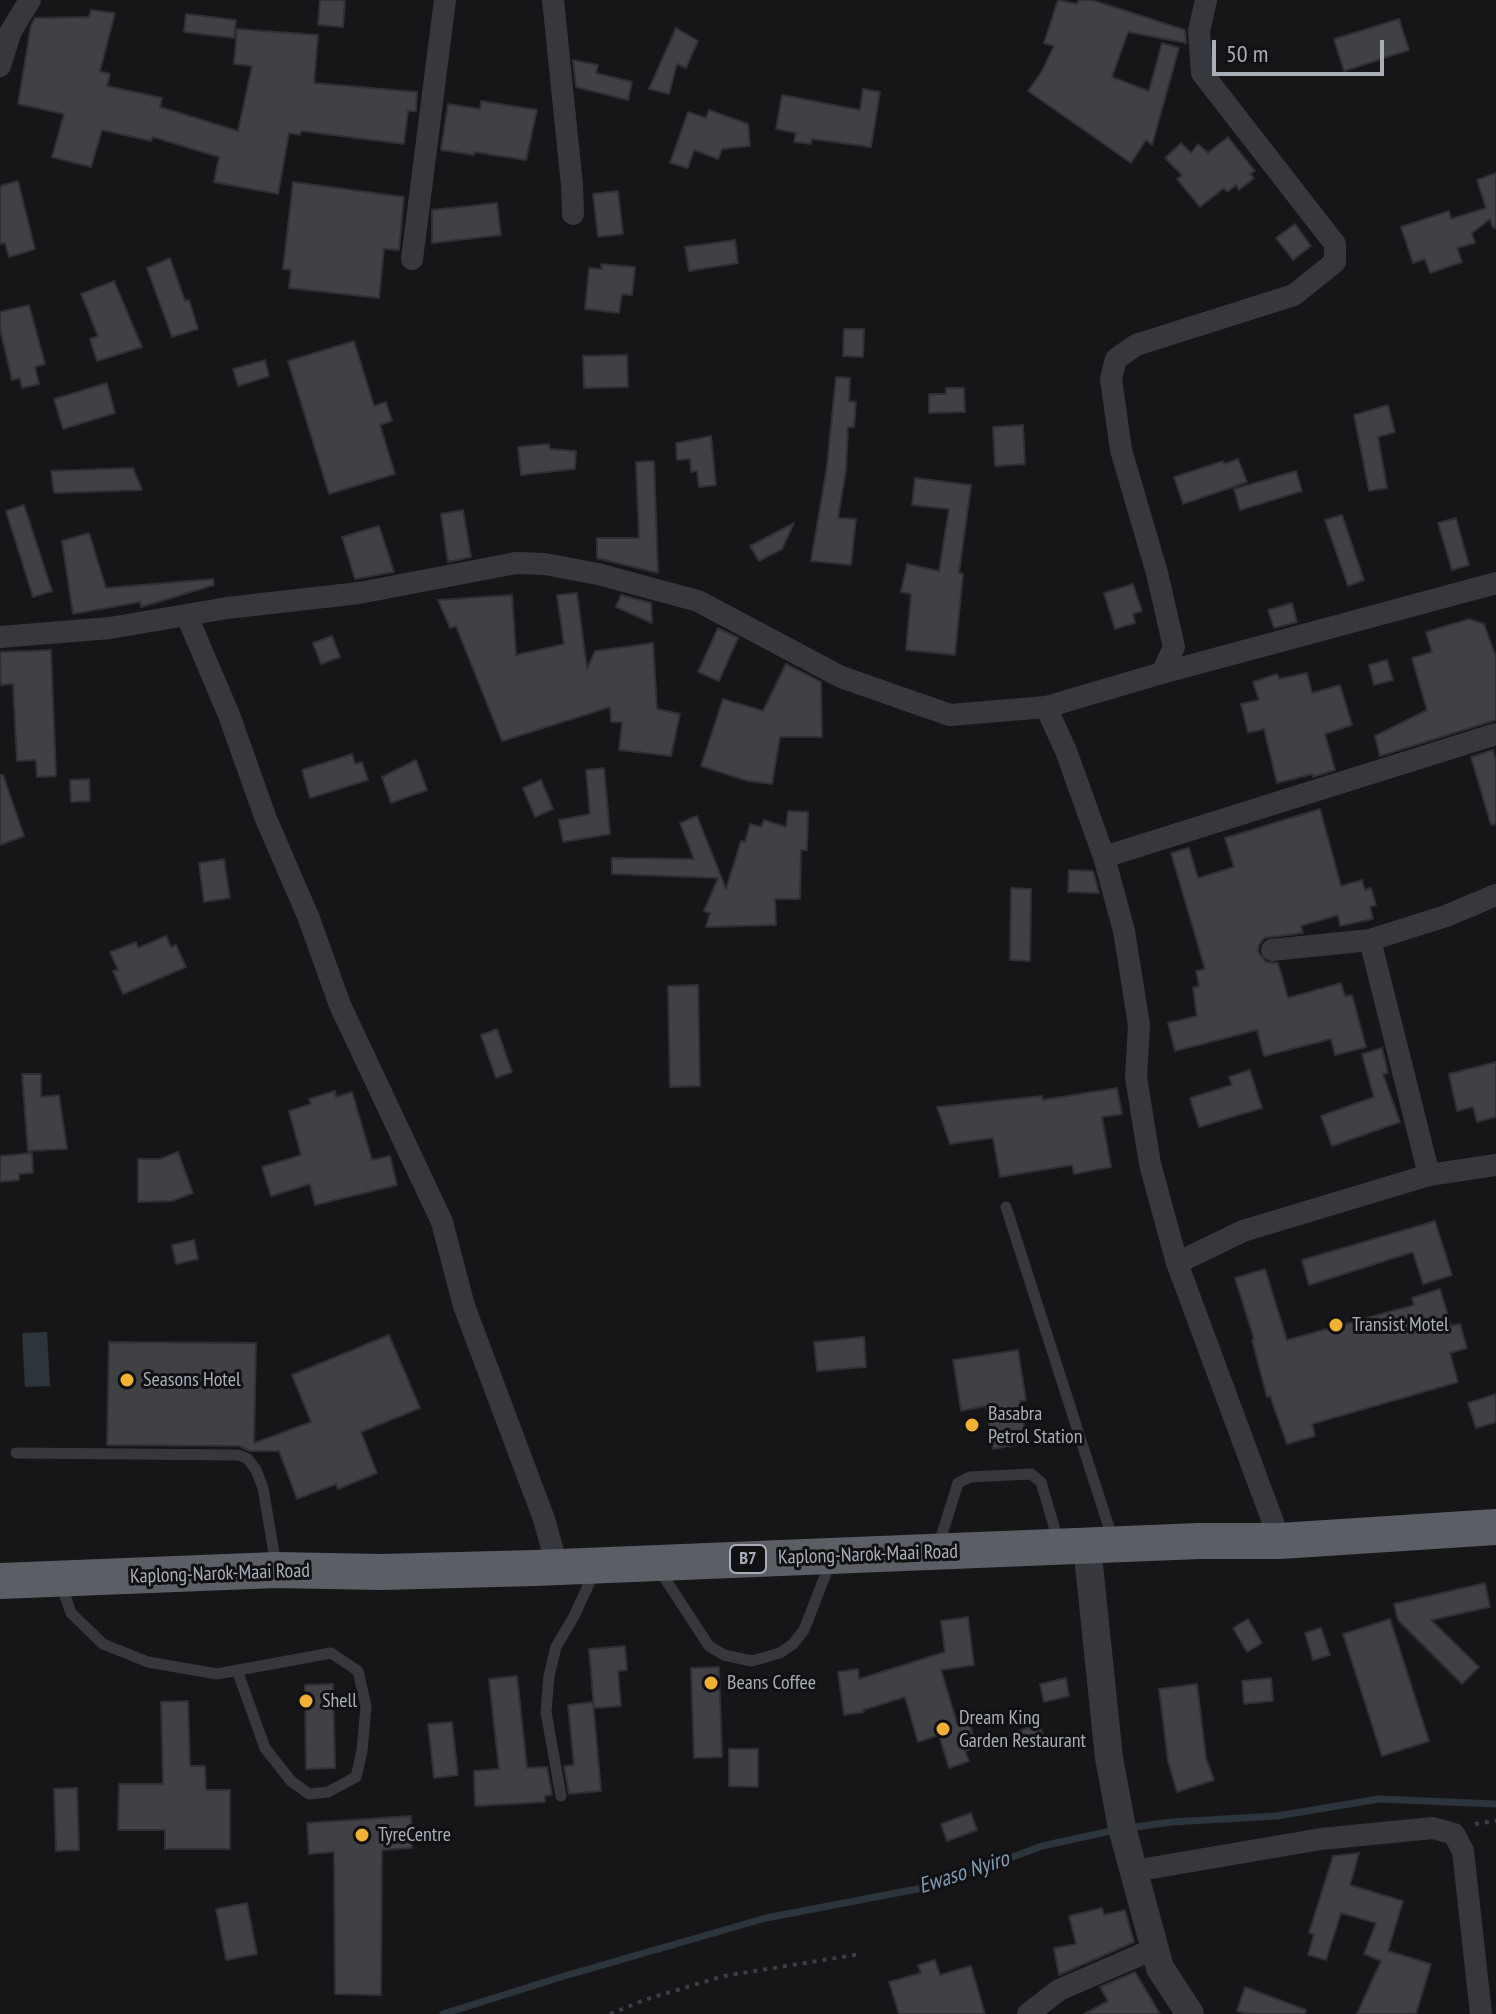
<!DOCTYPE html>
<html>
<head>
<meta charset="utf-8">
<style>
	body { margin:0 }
	#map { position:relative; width:1496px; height:2014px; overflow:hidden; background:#161618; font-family:"PT Sans Narrow",sans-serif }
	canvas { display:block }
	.scale { position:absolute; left:1212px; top:40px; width:172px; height:36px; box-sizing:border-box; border:4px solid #a8adb8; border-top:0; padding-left:10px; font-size:24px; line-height:28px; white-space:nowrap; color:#a8adb8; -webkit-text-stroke:6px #111113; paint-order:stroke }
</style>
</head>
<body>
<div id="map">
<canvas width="1496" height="2014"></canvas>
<div class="scale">50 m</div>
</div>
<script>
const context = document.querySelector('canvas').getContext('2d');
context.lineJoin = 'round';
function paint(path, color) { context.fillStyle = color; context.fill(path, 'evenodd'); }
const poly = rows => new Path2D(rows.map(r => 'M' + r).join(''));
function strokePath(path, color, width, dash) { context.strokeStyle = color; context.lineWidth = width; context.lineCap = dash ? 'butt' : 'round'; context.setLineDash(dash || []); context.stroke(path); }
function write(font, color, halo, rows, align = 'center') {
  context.font = font + ' "PT Sans Narrow",sans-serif'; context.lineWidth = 6; context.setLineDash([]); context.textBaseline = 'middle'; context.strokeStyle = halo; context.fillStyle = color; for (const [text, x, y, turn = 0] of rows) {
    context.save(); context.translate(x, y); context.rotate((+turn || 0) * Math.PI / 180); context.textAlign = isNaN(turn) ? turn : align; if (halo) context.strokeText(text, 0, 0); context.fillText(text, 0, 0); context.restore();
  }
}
paint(poly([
	[47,1332,50,1386,25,1387,22,1333]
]), '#2c353c');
strokePath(poly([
	[1127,1828,1172,1822,1277,1816,1379,1799,1496,1804],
	[443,2014,561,1977,766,1918,938,1885,1042,1846,1115,1830]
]), '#2c353c', 7);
const building = poly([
	[320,0,345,0,343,27,318,25,320,0],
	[1058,0,1077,4,1079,0,1092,0,1185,30,1186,43,1128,32,1112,77,1149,91,1162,43,1179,48,1152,145,1146,140,1131,163,1028,91,1042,71,1054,46,1044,43,1058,0],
	[91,10,115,13,100,71,110,74,107,86,162,98,160,107,238,131,252,66,234,64,237,29,318,35,314,83,417,92,416,111,408,111,404,144,301,131,300,135,289,133,278,194,214,182,219,157,153,137,151,141,102,130,91,167,52,157,64,114,18,104,31,25,35,18,89,17,91,10],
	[186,14,236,20,234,38,184,32,186,14],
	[1399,19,1409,50,1344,71,1334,39,1399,19],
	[676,28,698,41,686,68,677,64,669,94,649,89,676,28],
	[573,60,598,65,596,73,632,82,628,100,576,87,573,60],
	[863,89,880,92,871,147,812,139,811,144,794,142,796,133,776,129,782,95,860,110,863,89],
	[481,101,537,110,526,160,474,152,474,155,441,150,448,104,480,109,481,101],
	[709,110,748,124,750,146,722,149,718,159,694,150,688,168,670,163,688,112,706,118,709,110],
	[1228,137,1255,171,1250,174,1254,178,1239,190,1236,185,1227,192,1224,188,1200,207,1177,179,1182,175,1165,158,1181,143,1191,153,1198,144,1208,153,1228,137],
	[1496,173,1496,228,1493,228,1490,219,1472,233,1475,243,1457,248,1462,262,1430,273,1425,259,1413,263,1401,227,1449,211,1451,219,1486,208,1477,180,1496,173],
	[18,181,35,249,9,257,5,243,0,244,0,186,18,181],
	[293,182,404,197,399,250,384,249,379,298,289,288,291,270,283,269,293,182],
	[618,191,623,234,598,237,593,194,618,191],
	[497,203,501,235,432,243,432,210,497,203],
	[1295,224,1311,246,1293,260,1276,238,1295,224],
	[735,240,738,263,689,271,685,247,735,240],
	[170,258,185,301,189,300,198,329,172,337,147,268,170,258],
	[601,264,635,267,632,295,622,294,619,313,585,309,589,268,602,269,601,264],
	[114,281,142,347,97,361,90,339,98,336,81,294,114,281],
	[29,305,45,364,35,367,39,384,22,388,20,378,12,380,0,329,0,312,29,305],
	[844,329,864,329,863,357,843,356,844,329],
	[354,341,374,406,386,402,392,421,380,425,395,474,329,494,288,361,354,341],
	[627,355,628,387,584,388,583,356,627,355],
	[265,360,269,376,238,386,233,369,265,360],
	[836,377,850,378,849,401,856,402,854,427,848,427,846,470,838,518,856,519,851,565,811,561,827,466,836,377],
	[107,383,115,413,63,429,54,399,107,383],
	[946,388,964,388,965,412,929,413,929,394,946,394,946,388],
	[1388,405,1395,432,1378,437,1387,488,1369,491,1354,415,1388,405],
	[1023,425,1025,464,995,466,993,427,1023,425],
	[711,436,716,485,699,487,697,471,691,472,690,459,677,460,676,443,711,436],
	[549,444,550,449,576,451,575,469,521,475,518,447,549,444],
	[1238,459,1247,482,1183,504,1174,477,1223,461,1224,464,1238,459],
	[654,461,658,573,597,558,597,538,639,538,636,462,654,461],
	[133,468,142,490,54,493,51,471,133,468],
	[1296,471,1302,491,1240,510,1234,489,1296,471],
	[915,478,971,485,959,573,963,574,955,655,906,650,911,594,901,592,907,564,939,571,949,509,912,505,915,478],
	[24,505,52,591,33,597,6,511,24,505],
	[463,510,471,557,448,562,441,514,463,510],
	[1342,515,1364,580,1348,586,1325,520,1342,515],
	[1456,518,1469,565,1452,570,1438,523,1456,518],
	[794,523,782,549,759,561,750,546,794,523],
	[379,526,394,572,355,579,342,537,379,526],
	[89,533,106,588,213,579,214,585,141,607,140,602,73,614,62,541,89,533],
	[1133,584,1142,611,1133,614,1135,623,1115,629,1104,593,1133,584],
	[577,593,587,669,595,651,653,643,657,709,680,714,671,756,619,750,622,722,611,722,610,707,502,741,456,626,450,628,438,600,512,595,516,655,564,644,557,595,577,593],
	[621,595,651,603,652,623,616,607,621,595],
	[1292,603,1297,622,1274,628,1268,610,1292,603],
	[1469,619,1484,624,1496,657,1496,720,1380,756,1375,736,1427,710,1412,658,1432,652,1426,632,1469,619],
	[718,628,738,638,719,681,698,672,718,628],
	[332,636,340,657,321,664,313,643,332,636],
	[51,650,56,776,37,777,36,760,17,761,13,684,1,685,0,652,51,650],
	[1387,660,1393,680,1374,685,1369,665,1387,660],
	[786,664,821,682,822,737,780,737,772,784,748,781,701,766,723,699,763,711,786,664],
	[1307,673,1312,693,1340,685,1352,725,1325,734,1335,770,1313,777,1312,774,1277,783,1264,729,1248,733,1241,704,1259,700,1253,682,1277,674,1279,679,1307,673],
	[1493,750,1496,761,1496,824,1491,825,1471,757,1493,750],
	[352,754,355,764,362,762,368,780,310,798,302,770,352,754],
	[416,760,427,790,391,803,382,777,416,760],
	[604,768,610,834,563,842,559,820,590,814,586,770,604,768],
	[0,775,3,775,24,836,0,845,0,775],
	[89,779,90,801,71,802,70,780,89,779],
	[541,780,553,809,535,817,523,788,541,780],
	[1320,809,1341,886,1362,880,1365,890,1371,888,1376,905,1370,907,1373,919,1340,926,1338,915,1301,926,1303,933,1264,938,1259,945,1258,952,1266,962,1278,963,1288,998,1341,983,1345,996,1352,995,1366,1047,1335,1055,1331,1039,1264,1056,1257,1030,1175,1051,1168,1023,1197,1016,1193,988,1199,986,1196,971,1205,969,1171,853,1189,848,1198,878,1234,867,1225,838,1320,809],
	[788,811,808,812,807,850,801,850,800,899,775,899,776,925,706,927,710,913,704,911,718,878,612,874,612,858,694,859,680,823,697,816,726,889,741,841,745,842,750,824,761,827,764,820,786,827,788,811],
	[224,859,230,898,204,902,199,863,224,859],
	[1069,870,1093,871,1099,893,1068,892,1069,870],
	[1011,888,1031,889,1030,961,1010,960,1011,888],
	[166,936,171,947,176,945,186,967,123,994,113,971,118,970,110,952,136,942,138,948,166,936],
	[698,985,700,1086,670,1087,668,986,698,985],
	[497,1029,512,1072,496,1078,481,1035,497,1029],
	[1382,1048,1388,1073,1383,1074,1400,1122,1332,1146,1321,1116,1374,1097,1362,1054,1382,1048],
	[1496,1062,1496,1117,1477,1122,1473,1107,1457,1111,1449,1074,1496,1062],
	[1250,1070,1262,1108,1199,1127,1190,1098,1232,1085,1229,1077,1250,1070],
	[22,1074,41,1074,41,1097,59,1095,67,1149,28,1151,22,1074],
	[1117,1088,1122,1114,1102,1117,1111,1167,1074,1174,1072,1165,1000,1177,993,1138,950,1144,937,1107,1042,1096,1042,1100,1117,1088],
	[335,1091,336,1097,352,1092,372,1160,390,1156,397,1185,315,1205,310,1184,271,1196,262,1167,301,1155,289,1111,311,1104,309,1099,335,1091],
	[178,1152,193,1193,172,1201,138,1202,138,1159,160,1159,178,1152],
	[32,1153,33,1173,19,1174,19,1180,0,1182,0,1156,32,1153],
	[1435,1221,1452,1275,1423,1284,1413,1252,1309,1285,1302,1260,1435,1221],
	[194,1240,198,1259,176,1264,172,1245,194,1240],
	[1265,1269,1287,1340,1414,1305,1412,1298,1440,1289,1451,1326,1460,1324,1467,1348,1450,1353,1458,1382,1312,1424,1315,1436,1287,1444,1270,1396,1267,1397,1252,1340,1254,1339,1235,1278,1265,1269],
	[389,1335,420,1408,361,1432,377,1473,338,1489,336,1484,297,1499,279,1451,250,1451,239,1446,107,1445,109,1342,256,1343,254,1443,311,1422,292,1375,389,1335],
	[864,1337,866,1367,817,1371,814,1342,864,1337],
	[1018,1350,1026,1400,1020,1401,1027,1443,993,1449,986,1406,961,1411,953,1360,1018,1350],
	[1496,1394,1496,1422,1476,1428,1468,1403,1496,1394],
	[1485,1583,1490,1607,1431,1620,1479,1667,1462,1684,1398,1620,1394,1604,1485,1583],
	[968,1617,974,1665,941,1670,957,1723,968,1719,977,1747,965,1751,969,1761,949,1768,939,1735,918,1742,905,1697,863,1710,864,1712,844,1715,838,1672,858,1669,859,1679,945,1652,941,1621,968,1617],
	[1248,1619,1262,1643,1247,1652,1233,1628,1248,1619],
	[1390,1619,1429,1741,1382,1756,1343,1634,1390,1619],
	[1321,1628,1330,1655,1313,1660,1305,1633,1321,1628],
	[625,1646,627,1670,618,1671,621,1706,594,1708,589,1649,625,1646],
	[719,1667,722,1757,694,1758,691,1668,719,1667],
	[517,1676,527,1768,547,1767,552,1795,545,1796,545,1802,475,1806,474,1771,499,1769,489,1679,517,1676],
	[1066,1678,1069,1696,1044,1702,1040,1684,1066,1678],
	[1271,1678,1273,1701,1244,1704,1242,1681,1271,1678],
	[333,1684,335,1768,306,1769,305,1685,333,1684],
	[1197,1684,1206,1758,1214,1780,1177,1792,1168,1761,1159,1689,1197,1684],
	[188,1701,190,1766,205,1766,206,1790,230,1790,230,1849,165,1849,165,1830,118,1830,119,1784,163,1784,161,1702,188,1701],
	[593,1702,601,1791,569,1794,564,1766,574,1765,568,1705,593,1702],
	[452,1722,458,1775,434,1778,428,1724,452,1722],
	[1039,1724,1045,1741,1024,1748,1018,1731,1039,1724],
	[729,1749,758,1749,758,1787,729,1786,729,1749],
	[77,1788,79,1850,56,1851,54,1789,77,1788],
	[971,1813,977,1830,947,1841,941,1824,971,1813],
	[411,1816,412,1848,382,1850,381,1995,335,1994,334,1852,309,1854,307,1823,411,1816],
	[1359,1853,1350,1885,1403,1901,1388,1951,1431,1964,1416,2014,1357,2014,1381,1961,1364,1954,1376,1923,1341,1913,1326,1960,1308,1955,1314,1934,1309,1933,1333,1856,1359,1853],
	[247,1903,257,1954,226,1960,216,1909,247,1903],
	[1102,1908,1104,1915,1125,1910,1134,1942,1059,1975,1054,1948,1076,1944,1069,1916,1102,1908],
	[935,1960,940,1975,971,1966,985,2014,899,2014,889,1982,921,1973,918,1965,935,1960],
	[1135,1972,1160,2014,1084,2014,1108,2001,1100,1987,1135,1972],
	[1245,1987,1306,2010,1305,2014,1248,2014,1237,2011,1245,1987]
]);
paint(building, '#404145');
strokePath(building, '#303034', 2);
strokePath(poly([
	[1475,1824,1496,1821],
	[610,2014,647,1999,724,1976,861,1954]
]), '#3d3f44', 4, [4, 6]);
strokePath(poly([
	[1006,1207,1113,1540],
	[16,1453,239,1455,248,1459,256,1470,263,1488,276,1565],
	[938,1547,958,1483,970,1477,1031,1474,1041,1482,1058,1540],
	[660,1571,709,1646,724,1655,752,1661,780,1653,793,1644,804,1630,830,1563],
	[61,1584,71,1613,103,1644,148,1662,217,1674,331,1653,358,1671,366,1706,362,1751,356,1777,328,1792,309,1794,291,1781,265,1748,237,1670],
	[561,1796,546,1712,549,1676,556,1647,574,1616,594,1573]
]), '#37383d', 11);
strokePath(poly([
	[553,0,572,185,573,214],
	[0,66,11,31,30,0],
	[412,259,445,0],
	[187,616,229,715,266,819,308,916,340,1005,442,1222,464,1306,544,1519,557,1566],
	[0,637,110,628,227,608,359,593,516,563,545,564,598,574,698,601,841,677,950,715,1046,707,1162,673,1174,647,1157,573,1121,450,1111,379,1116,359,1136,345,1294,295,1335,262,1335,244,1202,73,1199,31,1206,0],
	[1162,673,1496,583],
	[1046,707,1066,751,1104,857,1124,931,1139,1025,1136,1077,1150,1164,1177,1263,1280,1541],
	[1104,857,1496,734],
	[1370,940,1429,1175],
	[1272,950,1370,940,1446,916,1496,895],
	[1177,1263,1243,1231,1429,1175,1496,1165],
	[1134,1871,1321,1839,1433,1828,1454,1834,1463,1851,1481,2014],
	[1028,2014,1059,1990,1156,1948]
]), '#37383d', 22);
strokePath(poly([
	[1087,1546,1109,1758,1122,1828,1160,1968,1190,2014]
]), '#37383d', 28);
strokePath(poly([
	[0,1581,276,1570,381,1572,535,1568,1199,1541,1280,1541,1496,1527]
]), '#5b5e65', 36);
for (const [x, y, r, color] of [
	[1336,1325,8,"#f2b134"],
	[127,1380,8,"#f2b134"],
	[972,1425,8,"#f2b134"],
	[711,1683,8,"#f2b134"],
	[306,1701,8,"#f2b134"],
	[943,1729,8,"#f2b134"],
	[362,1835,8,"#f2b134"]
]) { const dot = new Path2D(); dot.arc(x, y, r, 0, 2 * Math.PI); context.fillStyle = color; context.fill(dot); strokePath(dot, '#111113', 3); }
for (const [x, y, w] of [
	[748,1559,36]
]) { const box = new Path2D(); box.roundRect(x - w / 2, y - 14, w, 28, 6); context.fillStyle = '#111113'; context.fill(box); strokePath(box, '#a8adb8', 2); }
write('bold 18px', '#a8adb8', null, [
	["B7",748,1559]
]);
write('20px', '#a8adb8', '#111113', [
	["Transist Motel",1352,1325],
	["Seasons Hotel",143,1380],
	["Basabra",988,1414],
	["Petrol Station",988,1437],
	["Beans Coffee",727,1683],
	["Shell",322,1701],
	["Dream King",959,1718],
	["Garden Restaurant",959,1741],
	["TyreCentre",378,1835]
], 'left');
write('20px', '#a8adb8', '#111113', [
	["Kaplong-Narok-Maai Road",868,1555,-2],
	["Kaplong-Narok-Maai Road",220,1574,-2]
]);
write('italic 22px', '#7f9bb3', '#111113', [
	["Ewaso Nyiro",964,1873,-18]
]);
</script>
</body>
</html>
